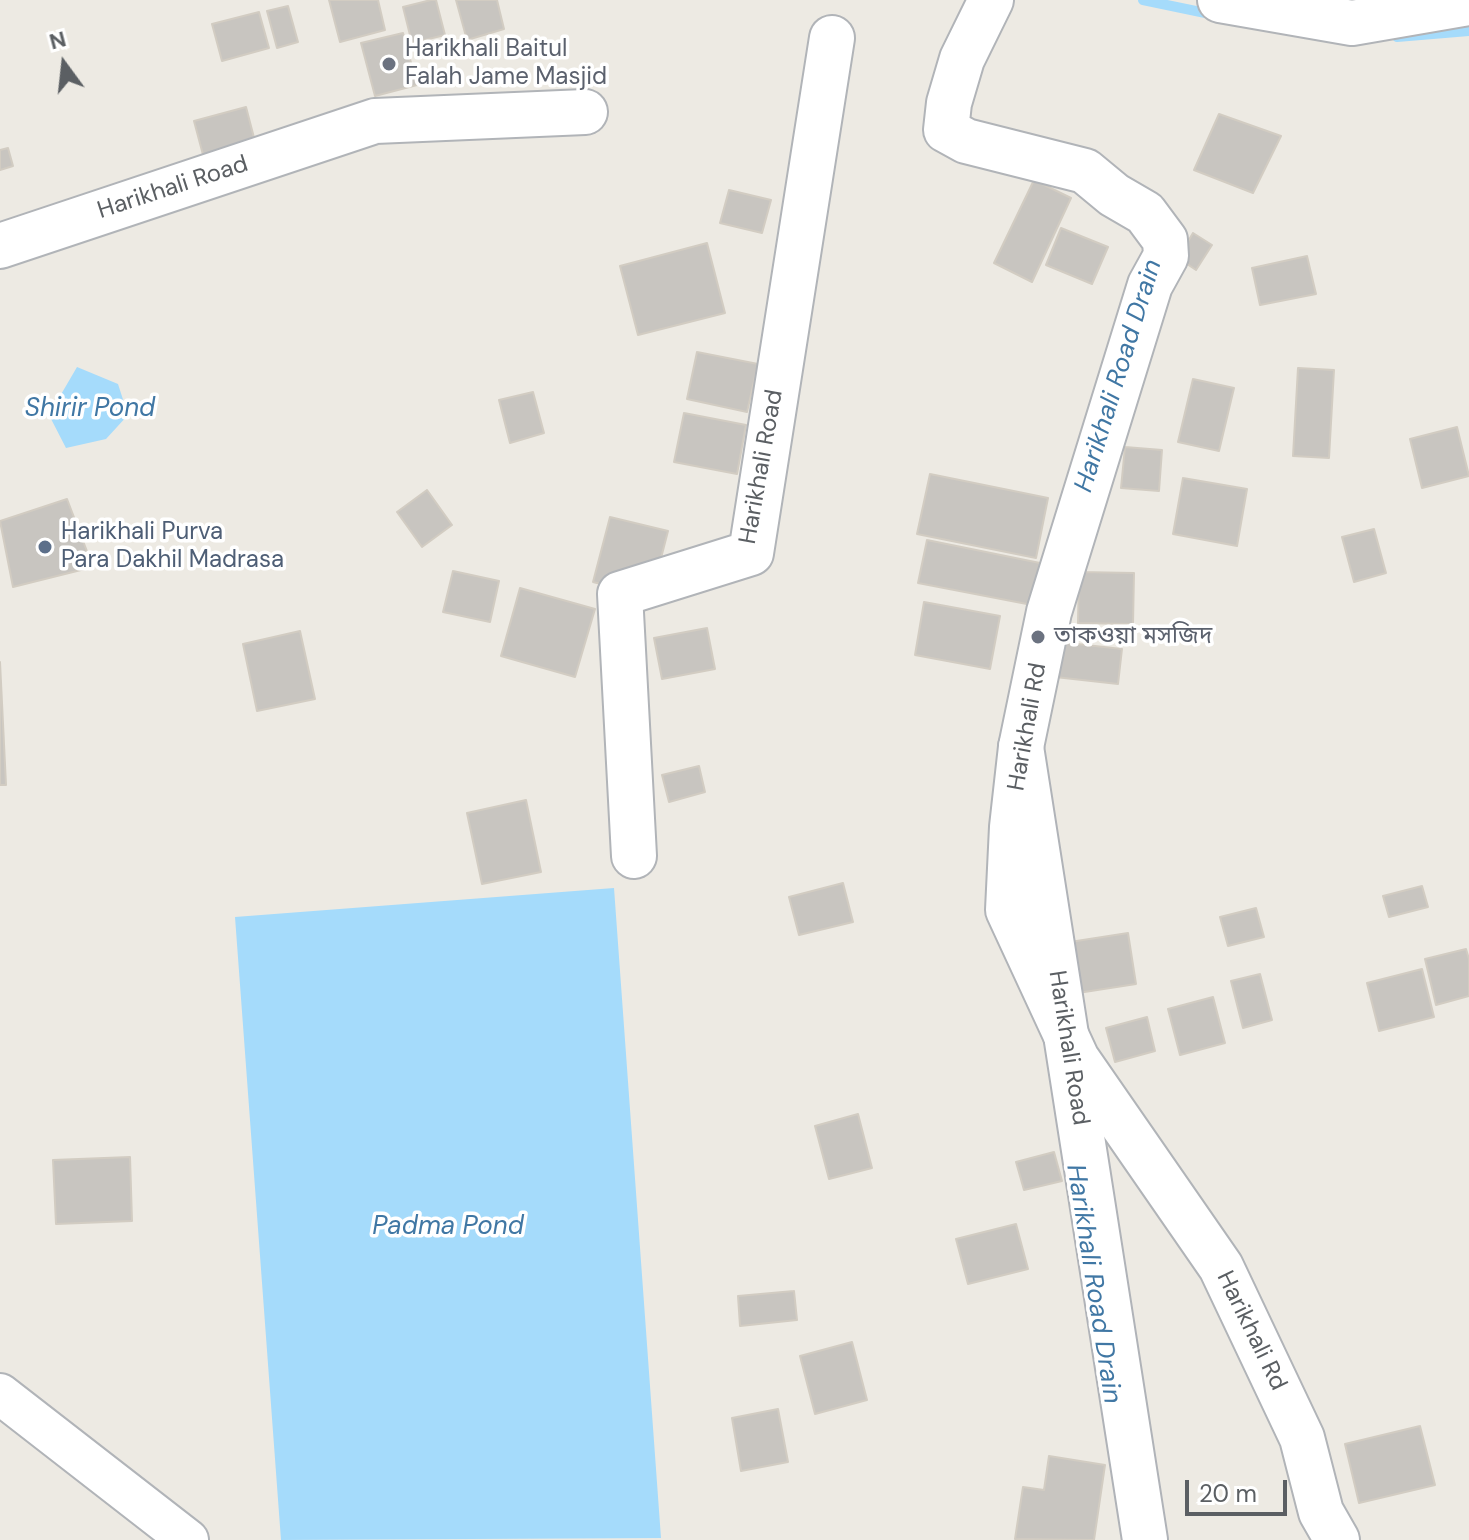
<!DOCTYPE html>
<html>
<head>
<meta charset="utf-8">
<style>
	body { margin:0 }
	#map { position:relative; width:1469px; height:1540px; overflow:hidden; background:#edeae3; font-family:"DM Sans",sans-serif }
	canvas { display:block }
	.north { position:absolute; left:24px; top:24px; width:80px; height:80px; -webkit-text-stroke:6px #fff; paint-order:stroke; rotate:345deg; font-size:22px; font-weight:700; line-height:32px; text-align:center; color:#5b5f63 }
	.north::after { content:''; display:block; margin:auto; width:28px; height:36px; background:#5b5f63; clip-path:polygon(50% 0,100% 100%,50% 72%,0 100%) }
	.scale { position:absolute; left:1185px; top:1480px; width:102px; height:36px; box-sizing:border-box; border:4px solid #5b5f63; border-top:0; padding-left:10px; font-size:24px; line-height:28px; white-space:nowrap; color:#5b5f63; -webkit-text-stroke:6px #fff; paint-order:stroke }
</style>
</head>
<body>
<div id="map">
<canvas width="1469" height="1540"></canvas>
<div class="north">N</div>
<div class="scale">20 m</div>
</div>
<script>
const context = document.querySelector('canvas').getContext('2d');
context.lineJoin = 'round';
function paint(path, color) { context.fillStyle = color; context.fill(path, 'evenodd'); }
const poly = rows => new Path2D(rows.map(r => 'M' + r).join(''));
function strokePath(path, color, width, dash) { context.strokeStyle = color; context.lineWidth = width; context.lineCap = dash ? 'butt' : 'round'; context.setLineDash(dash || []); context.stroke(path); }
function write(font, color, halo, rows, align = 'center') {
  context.font = font + ' "DM Sans","Noto Sans Bengali",sans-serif'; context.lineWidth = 7; context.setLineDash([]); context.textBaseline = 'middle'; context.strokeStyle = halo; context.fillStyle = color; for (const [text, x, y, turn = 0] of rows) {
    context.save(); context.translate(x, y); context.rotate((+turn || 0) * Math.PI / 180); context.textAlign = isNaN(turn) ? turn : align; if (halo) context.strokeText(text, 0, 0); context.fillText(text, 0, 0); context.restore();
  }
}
paint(poly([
	[77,367,118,384,128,415,106,439,66,448,49,415],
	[614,888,661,1538,281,1540,235,917]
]), '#a5dbfb');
strokePath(poly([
	[1143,0,1215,15],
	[1397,37,1469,31]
]), '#a5dbfb', 10);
const building = poly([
	[329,0,378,0,385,30,340,42,329,0],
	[431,0,436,0,445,35,412,43,403,7,431,0],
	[456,0,497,0,504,29,467,40,456,0],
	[288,6,298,42,277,48,267,11,288,6],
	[259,12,269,48,222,61,212,24,259,12],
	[403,33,417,85,375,96,361,43,403,33],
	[246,107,258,153,206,166,194,121,246,107],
	[1219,114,1281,136,1253,193,1194,170,1219,114],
	[8,148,13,166,0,170,0,150,8,148],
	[1034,180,1071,198,1032,282,994,263,1034,180],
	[729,190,771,200,762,233,720,223,729,190],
	[1061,228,1108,247,1092,284,1046,265,1061,228],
	[1193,233,1212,245,1196,270,1178,258,1193,233],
	[707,243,725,313,638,335,620,266,707,243],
	[1307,256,1316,294,1260,305,1252,268,1307,256],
	[697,352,758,364,747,412,687,399,697,352],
	[1298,368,1334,370,1329,458,1293,456,1298,368],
	[1193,379,1234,388,1219,451,1178,442,1193,379],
	[533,392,544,433,510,443,499,400,533,392],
	[684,413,746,425,737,474,674,462,684,413],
	[1457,427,1469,476,1422,488,1410,439,1457,427],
	[1125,447,1162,450,1159,491,1121,488,1125,447],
	[930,474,1048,498,1036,558,917,534,930,474],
	[1183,478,1247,489,1237,546,1173,534,1183,478],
	[427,490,452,525,422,547,397,512,427,490],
	[67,499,93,567,13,587,0,521,67,499],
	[610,517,668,531,651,597,593,582,610,517],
	[1374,529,1386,573,1354,582,1342,537,1374,529],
	[927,540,1040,563,1032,605,918,583,927,540],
	[453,571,499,581,490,622,443,612,453,571],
	[1079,572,1134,573,1133,624,1078,623,1079,572],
	[520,588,595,609,575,677,501,656,520,588],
	[924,602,1000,616,990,669,915,655,924,602],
	[707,628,715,669,662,679,654,638,707,628],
	[300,631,315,699,257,711,243,644,300,631],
	[1050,641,1122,649,1118,684,1046,676,1050,641],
	[0,662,6,785,0,785,0,662],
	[699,766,705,792,669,802,662,775,699,766],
	[526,800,541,872,482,884,467,813,526,800],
	[843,883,853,922,799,935,789,897,843,883],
	[1422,886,1428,907,1389,917,1383,896,1422,886],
	[1256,908,1264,937,1228,946,1220,917,1256,908],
	[1128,933,1136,984,1078,993,1070,942,1128,933],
	[1466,949,1469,959,1469,996,1436,1005,1425,959,1466,949],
	[1422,969,1434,1017,1379,1031,1367,983,1422,969],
	[1260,974,1272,1020,1243,1028,1231,981,1260,974],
	[1213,997,1225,1043,1180,1055,1168,1009,1213,997],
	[1147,1017,1155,1051,1115,1062,1106,1028,1147,1017],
	[858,1114,872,1168,829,1179,815,1126,858,1114],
	[1054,1152,1062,1181,1024,1190,1016,1162,1054,1152],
	[130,1157,132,1221,56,1224,53,1160,130,1157],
	[1016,1224,1028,1269,968,1284,956,1239,1016,1224],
	[794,1291,797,1320,740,1326,738,1296,794,1291],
	[852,1342,867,1400,815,1414,800,1356,852,1342],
	[778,1409,788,1462,741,1471,732,1418,778,1409],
	[1420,1426,1435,1485,1359,1503,1345,1444,1420,1426],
	[1049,1456,1105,1465,1094,1540,1015,1539,1023,1487,1044,1490,1049,1456]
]);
paint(building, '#c8c5c0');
strokePath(building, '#d2ccc2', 2);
const minor = poly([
	[0,1394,188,1540]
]);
const tertiary = poly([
	[991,0,962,59,949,103,946,130,966,141,1085,171,1114,195,1145,213,1165,240,1166,256,1150,285,1049,612,1021,747,1012,827,1008,910,1077,1059,1221,1267,1302,1438,1321,1512,1337,1540],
	[1220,0,1352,23,1469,3],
	[0,246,375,121,585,112],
	[634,856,620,594,751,553,832,38]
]);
const secondary = poly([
	[1021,747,1145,1540]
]);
strokePath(minor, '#b1b4b8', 44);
strokePath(tertiary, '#b1b4b8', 48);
strokePath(secondary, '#b0b3b8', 48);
strokePath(minor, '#fff', 40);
strokePath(tertiary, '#fff', 44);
strokePath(secondary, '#fff', 44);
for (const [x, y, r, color] of [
	[389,64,8,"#6b7280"],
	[45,547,8,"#5c6f8a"],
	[1038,637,8,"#6b7280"]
]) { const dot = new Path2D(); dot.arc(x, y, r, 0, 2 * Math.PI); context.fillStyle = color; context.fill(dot); strokePath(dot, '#fff', 3); }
write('24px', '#5b616d', '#fff', [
	["Harikhali Baitul",405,50],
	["Falah Jame Masjid",405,78],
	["তাকওয়া মসজিদ",1054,637]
], 'left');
write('24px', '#5b5f63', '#fff', [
	["Harikhali Road",173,188,-18],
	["Harikhali Road",762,467,-80],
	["Harikhali Rd",1028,727,-80],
	["Harikhali Road",1068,1048,81],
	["Harikhali Rd",1251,1331,64]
]);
write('24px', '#4e5e75', '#fff', [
	["Harikhali Purva",61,533],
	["Para Dakhil Madrasa",61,561]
], 'left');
write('italic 26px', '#4077a4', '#fff', [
	["Harikhali Road Drain",1119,376,-73],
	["Shirir Pond",90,409],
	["Padma Pond",448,1227],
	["Harikhali Road Drain",1093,1284,81]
]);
</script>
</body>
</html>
